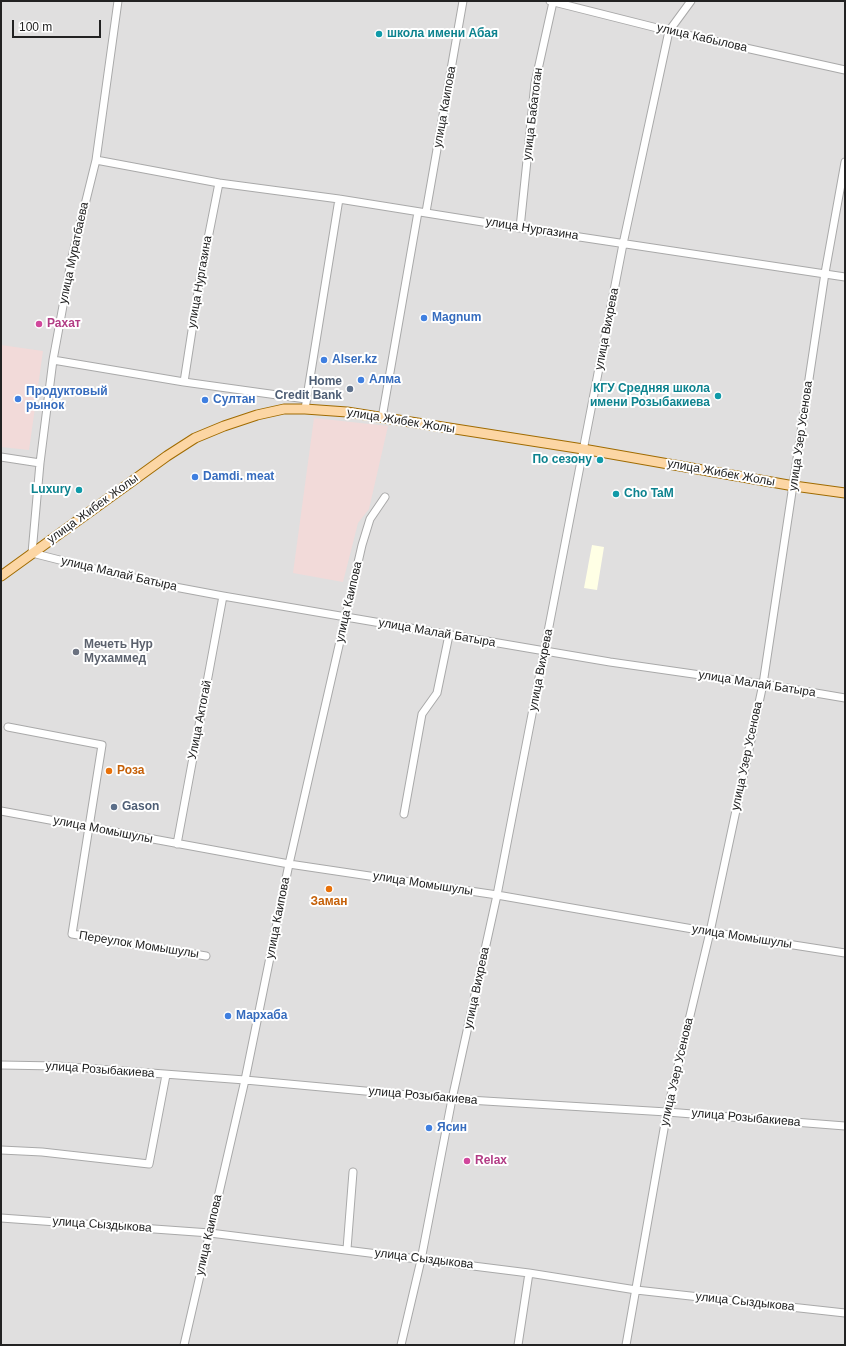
<!DOCTYPE html>
<html>
<head>
<meta charset="utf-8">
<style>
	body { margin:0 }
	#map { position:relative; width:846px; height:1346px; overflow:hidden; background:#f2efe9; font-family:Helvetica,sans-serif }
	canvas { display:block }
	.frame { position:absolute; inset:0; border:2px solid #222; pointer-events:none }
	.scale { position:absolute; left:12px; top:20px; width:89px; height:18px; box-sizing:border-box; border:2px solid #222; border-top:0; padding-left:5px; font-size:12px; line-height:14px; white-space:nowrap; color:#222; -webkit-text-stroke:3px #fff; paint-order:stroke }
</style>
</head>
<body>
<div id="map">
<canvas width="846" height="1346"></canvas>
<div class="frame"></div>
<div class="scale">100 m</div>
</div>
<script>
const context = document.querySelector('canvas').getContext('2d');
context.lineJoin = 'round';
function paint(path, color) { context.fillStyle = color; context.fill(path, 'evenodd'); }
const poly = rows => new Path2D(rows.map(r => 'M' + r).join(''));
function strokePath(path, color, width, dash) { context.strokeStyle = color; context.lineWidth = width; context.lineCap = dash ? 'butt' : 'round'; context.setLineDash(dash || []); context.stroke(path); }
function write(font, color, halo, rows, align = 'center') {
  context.font = font + ' Helvetica,sans-serif'; context.lineWidth = 4; context.setLineDash([]); context.textBaseline = 'middle'; context.strokeStyle = halo; context.fillStyle = color; for (const [text, x, y, turn = 0] of rows) {
    context.save(); context.translate(x, y); context.rotate((+turn || 0) * Math.PI / 180); context.textAlign = isNaN(turn) ? turn : align; if (halo) context.strokeText(text, 0, 0); context.fillText(text, 0, 0); context.restore();
  }
}
paint(poly([
	[1,1,845,1,845,1345,1,1345]
]), '#e0dfdf');
paint(poly([
	[1,345,43,351,29,450,1,447],
	[314,418,388,426,369,509,358,523,343,582,293,573]
]), '#f2dad9');
paint(poly([
	[592,545,604,547,597,590,584,588]
]), '#ffffe5');
const minor = poly([
	[118,1,96,160,72,257,53,360,40,463,32,553,107,572,175,587,223,596,545,651,610,662,763,684,845,698],
	[550,1,669,31,845,70],
	[96,160,219,183,339,199,520,228,845,277],
	[426,212,463,1],
	[520,228,535,83,553,2],
	[53,360,184,382,306,399],
	[184,382,200,279,219,183],
	[305,409,339,199],
	[382,418,418,212],
	[1,457,40,463],
	[8,727,102,745,72,934,206,956],
	[1,811,289,864,497,895,710,932,845,953],
	[404,814,422,714,437,693,449,635],
	[177,844,223,596],
	[1,1065,57,1066,245,1080,452,1099,667,1112,845,1126],
	[1,1150,42,1152,149,1164,166,1075],
	[1,1218,210,1233,529,1273,636,1290,845,1313],
	[347,1249,353,1172],
	[184,1345,245,1080,289,864,362,545,370,519,385,497],
	[401,1345,421,1260,452,1099,497,895,623,244,669,31,691,1],
	[518,1345,529,1273],
	[626,1345,667,1112,710,932,763,684,825,273,845,162]
]);
const major = poly([
	[1,576,167,456,195,438,224,426,257,415,284,409,305,409,347,412,583,449,794,486,845,493]
]);
strokePath(minor, '#a9a9a9', 9);
strokePath(major, '#a06b00', 11);
strokePath(minor, '#fff', 7);
strokePath(major, '#fcd6a4', 9);
for (const [x, y, r, color] of [
	[379,34,4,"#0f9aa8"],
	[424,318,4,"#3f7fe0"],
	[39,324,4,"#d1479c"],
	[324,360,4,"#3f7fe0"],
	[361,380,4,"#3f7fe0"],
	[350,389,4,"#5c6f8a"],
	[718,396,4,"#0f9aa8"],
	[18,399,4,"#3f7fe0"],
	[205,400,4,"#3f7fe0"],
	[600,460,4,"#0f9aa8"],
	[195,477,4,"#3f7fe0"],
	[79,490,4,"#0f9aa8"],
	[616,494,4,"#0f9aa8"],
	[76,652,4,"#6b7280"],
	[109,771,4,"#e8710a"],
	[114,807,4,"#5c6f8a"],
	[329,889,4,"#e8710a"],
	[228,1016,4,"#3f7fe0"],
	[429,1128,4,"#3f7fe0"],
	[467,1161,4,"#d1479c"]
]) { const dot = new Path2D(); dot.arc(x, y, r, 0, 2 * Math.PI); context.fillStyle = color; context.fill(dot); strokePath(dot, '#fff', 1.5); }
write('bold 12px', '#0d838f', '#fff', [
	["школа имени Абая",387,34,"left"],
	["КГУ Средняя школа",710,389],
	["имени Розыбакиева",710,403],
	["По сезону",592,460],
	["Luxury",71,490],
	["Cho TaM",624,494,"left"]
], 'right');
write('12px', '#222', '#fff', [
	["улица Кабылова",702,38,13],
	["улица Каипова",445,107,-80],
	["улица Бабатоган",533,114,-83],
	["улица Нургазина",532,229,9],
	["улица Муратбаева",74,253,-78],
	["улица Нургазина",200,282,-80],
	["улица Вихрева",607,329,-79],
	["улица Жибек Жолы",401,421,9],
	["улица Узер Усенова",801,436,-82],
	["улица Жибек Жолы",721,473,10],
	["улица Жибек Жолы",93,509,-36],
	["улица Малай Батыра",119,574,13],
	["улица Каипова",349,602,-77],
	["улица Малай Батыра",437,633,10],
	["улица Вихрева",541,670,-79],
	["улица Малай Батыра",757,684,9],
	["Улица Актогай",200,720,-79],
	["улица Узер Усенова",747,756,-78],
	["улица Момышулы",103,830,11],
	["улица Момышулы",423,884,9],
	["улица Каипова",278,918,-79],
	["улица Момышулы",742,937,9],
	["Переулок Момышулы",139,945,9],
	["улица Вихрева",477,988,-78],
	["улица Розыбакиева",100,1070,4],
	["улица Узер Усенова",677,1072,-77],
	["улица Розыбакиева",423,1096,5],
	["улица Розыбакиева",746,1118,5],
	["улица Сыздыкова",102,1225,4],
	["улица Каипова",209,1235,-77],
	["улица Сыздыкова",424,1259,7],
	["улица Сыздыкова",745,1302,6]
]);
write('bold 12px', '#366cbe', '#fff', [
	["Magnum",432,318],
	["Alser.kz",332,360],
	["Алма",369,380],
	["Продуктовый",26,392],
	["рынок",26,406],
	["Султан",213,400],
	["Damdi. meat",203,477],
	["Мархаба",236,1016],
	["Ясин",437,1128]
], 'left');
write('bold 12px', '#b23c85', '#fff', [
	["Рахат",47,324],
	["Relax",475,1161]
], 'left');
write('bold 12px', '#4e5e75', '#fff', [
	["Home",342,382],
	["Credit Bank",342,396],
	["Gason",122,807,"left"]
], 'right');
write('bold 12px', '#5b616d', '#fff', [
	["Мечеть Нур",84,645],
	["Мухаммед",84,659]
], 'left');
write('bold 12px', '#c56008', '#fff', [
	["Роза",117,771],
	["Заман",329,902,"center"]
], 'left');
</script>
</body>
</html>
